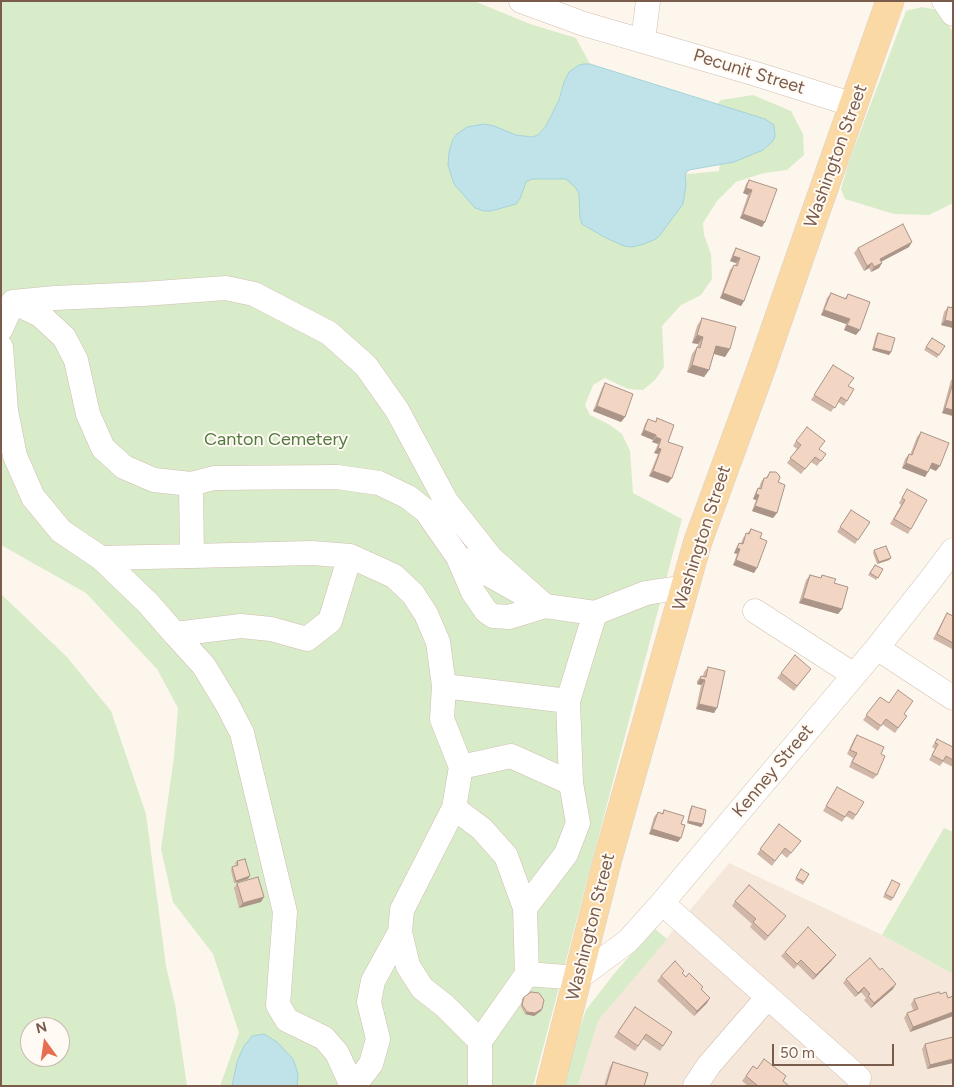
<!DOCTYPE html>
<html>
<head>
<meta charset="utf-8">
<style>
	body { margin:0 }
	#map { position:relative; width:954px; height:1087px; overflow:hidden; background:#fdf6ec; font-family:Figtree,sans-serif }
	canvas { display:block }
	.frame { position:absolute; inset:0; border:2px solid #7a5c4d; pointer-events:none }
	.north { position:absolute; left:20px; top:1017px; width:50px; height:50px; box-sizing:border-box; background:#fffaf3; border:1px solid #cabbb1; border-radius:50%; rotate:346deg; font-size:14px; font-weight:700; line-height:20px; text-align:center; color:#7a5c4d }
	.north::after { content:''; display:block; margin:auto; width:18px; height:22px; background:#e76f51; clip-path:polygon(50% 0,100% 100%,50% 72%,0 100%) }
	.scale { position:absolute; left:772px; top:1044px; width:122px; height:22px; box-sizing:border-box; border:2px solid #7a5c4d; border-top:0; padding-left:6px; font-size:15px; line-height:18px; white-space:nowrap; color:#7a5c4d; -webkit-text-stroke:4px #fffaf3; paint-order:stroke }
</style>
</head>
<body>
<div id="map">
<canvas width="954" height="1087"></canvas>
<div class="frame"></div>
<div class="north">N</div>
<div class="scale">50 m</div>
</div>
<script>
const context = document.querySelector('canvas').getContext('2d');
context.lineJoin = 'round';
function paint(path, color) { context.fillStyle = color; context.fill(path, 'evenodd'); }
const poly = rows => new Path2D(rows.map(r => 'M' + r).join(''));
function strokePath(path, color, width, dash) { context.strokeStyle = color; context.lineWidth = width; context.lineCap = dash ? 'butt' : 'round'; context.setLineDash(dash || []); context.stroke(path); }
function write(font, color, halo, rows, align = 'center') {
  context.font = font + ' Figtree,sans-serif'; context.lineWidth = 4; context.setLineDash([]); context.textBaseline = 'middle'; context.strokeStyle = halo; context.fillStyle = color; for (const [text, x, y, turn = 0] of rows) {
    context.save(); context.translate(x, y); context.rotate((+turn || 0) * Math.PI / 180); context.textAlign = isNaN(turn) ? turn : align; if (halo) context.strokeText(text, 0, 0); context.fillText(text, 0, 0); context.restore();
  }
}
paint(poly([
	[729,863,882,935,953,974,953,1084,916,1086,578,1086,598,1021]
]), '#f5e8da');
paint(poly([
	[1,1,474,1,530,24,576,38,590,64,584,64,564,82,559,100,546,126,538,135,532,137,516,135,656,164,689,174,719,171,721,149,710,113,721,100,753,95,791,111,803,134,804,155,787,170,764,173,736,182,717,201,703,223,704,235,711,254,712,279,701,295,681,305,662,326,664,367,655,380,643,390,628,389,605,378,593,385,585,405,590,415,610,425,622,434,630,451,633,493,682,519,533,1086,220,1086,239,1033,213,954,173,902,161,849,174,757,178,708,157,669,86,593,1,545],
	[922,7,938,10,953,32,953,203,929,215,894,214,845,199,841,189,848,164,906,11],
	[1,594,67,657,111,711,146,814,166,966,175,1004,187,1086,1,1086],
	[30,1027,60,1027,60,1057,30,1057],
	[944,828,953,832,953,974,882,935],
	[654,928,667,939,598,1021,578,1086,564,1086,573,1048,586,1010,613,975]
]), '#d8ecc9');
const water = poly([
	[584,64,590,64,765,119,774,125,775,136,773,141,763,150,734,162,689,170,685,174,686,186,683,204,660,235,656,239,644,244,632,247,624,246,606,238,582,224,580,218,579,194,576,188,566,179,532,179,526,182,520,199,516,204,491,211,484,211,475,208,454,184,448,165,449,152,453,139,457,134,467,127,484,124,494,126,516,135,532,137,538,135,546,126,559,100,564,82,569,72,579,65,584,64],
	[264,1034,277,1042,293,1059,298,1074,297,1086,232,1086,237,1062,244,1046,252,1036,264,1034]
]);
paint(water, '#bfe3e8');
strokePath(water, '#a5d3da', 1);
const minor = poly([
	[521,1,584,24,756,74,854,105],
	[944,1,953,14],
	[643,41,648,1],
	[1,329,13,302],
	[1,347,6,411,15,456,33,497,61,531,101,558,148,603,175,634],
	[191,484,192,556,312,553,350,556],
	[458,557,473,592,486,611,493,616,509,617,545,606],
	[101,558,192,556],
	[545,606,491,558,446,501,397,410,366,366,329,333,254,294,226,288,143,294,55,298,13,302,40,315,64,337,76,360,88,414,103,448,124,467,154,480,191,484,214,478,337,477,379,483,408,497,426,511,458,557,545,606,595,613,646,593,685,587],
	[755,611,854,675],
	[877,648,953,698],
	[444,686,442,719,461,767,511,756,571,783],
	[454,808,461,767],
	[662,903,859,1078],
	[525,908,527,974],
	[400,932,408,966,422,988,445,1006,480,1041,527,974,578,978,628,941,662,903,877,648,932,578,953,550],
	[480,1041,480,1086],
	[352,1086,337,1053,324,1038,287,1020,278,1005,285,912,242,733,227,704,204,666,175,634,241,626,271,629,307,639,330,621,350,556,394,576,413,594,426,614,438,642,444,686,568,701],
	[354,1086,371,1064,378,1039,369,1002,373,981,400,932,402,910,454,808,482,829,506,856,525,908,566,854,578,823,571,783,568,701,595,613],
	[695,1086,709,1065,767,998]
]);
const major = poly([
	[550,1086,608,858,698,541,760,372,810,228,890,1]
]);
strokePath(minor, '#d1beb0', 25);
strokePath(major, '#dad1cd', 29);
strokePath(minor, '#fff', 24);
strokePath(major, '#fbd9a5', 28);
paint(poly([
	[749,180,765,222,762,227,740,218,748,195,743,193,746,184],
	[909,247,881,261,882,263,879,268,871,272,869,268,864,271,854,253,858,248],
	[736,248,760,257,744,301,741,306,720,298,730,270,734,265,735,266,736,263,730,261,733,253],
	[831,293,845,298,848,294,856,335,844,330,846,324,821,315,827,298],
	[953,303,953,328,941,325,944,312,948,307,951,308],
	[702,318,730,349,725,357,714,354,709,370,704,377,687,372,692,354,697,347,698,344,692,343,697,326],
	[878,333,891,352,889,355,872,350,876,335],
	[932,338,945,346,937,358,924,350],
	[830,370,848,386,847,401,844,406,838,402,831,412,811,400],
	[953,378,953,416,942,413,951,380],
	[605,383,625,417,621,422,593,411,602,388],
	[657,418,668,442,668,483,649,476,658,454,654,453,658,444,652,442,653,440,641,435,645,424,648,419,655,422],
	[921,432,936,471,930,468,925,477,902,468,905,459,909,454,910,455,917,437],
	[796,441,819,449,826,454,817,466,811,462,801,474,787,463,797,449,793,446],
	[770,472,778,482,777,513,773,518,752,511,756,500,753,499,755,493,758,488,759,488,761,482,764,478,766,478],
	[907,489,911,529,908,534,890,524,901,505,899,503],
	[851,510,870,522,855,544,837,532],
	[751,529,760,538,754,573,733,565,737,554,734,553,736,548,739,543,741,543,743,538],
	[874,550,891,558,889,560,877,564,873,553],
	[875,565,883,569,876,580,868,575],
	[810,575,820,578,822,575,834,583,842,609,838,614,799,603,806,580],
	[947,613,953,616,953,648,952,649,933,639,944,618],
	[708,667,714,713,696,709,701,685,697,684,697,681,701,676,703,676,704,672],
	[811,669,794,691,777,678,781,673],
	[880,697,907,716,895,733,882,724,878,731,863,720],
	[857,735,881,754,877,775,873,779,849,767,853,758,847,754,854,739],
	[937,739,953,747,953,767,943,762,940,766,929,760,935,749,932,747],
	[837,787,856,815,853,820,846,816,842,822,823,811],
	[692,806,703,824,701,827,687,823,690,809],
	[664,810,678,842,649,834,654,817,658,812,662,813],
	[779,824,801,841,787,858,781,853,772,866,757,854],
	[237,861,248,879,234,883,231,870,232,867,236,866,235,863],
	[801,869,809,874,803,885,795,880],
	[891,882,893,898,891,901,883,897],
	[237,883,261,902,239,908,234,888],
	[735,901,782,921,765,941,750,927,752,924,732,906],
	[785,952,832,960,813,980,798,965,794,969,781,956],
	[880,970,893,989,871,1008,864,1000,866,998,861,992,855,997,843,983,846,979],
	[684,971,682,974,701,990,707,1003,694,1016,657,981,661,976],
	[940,994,948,998,953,996,953,1016,910,1032,904,1018,907,1013,913,1010,911,1004,914,999],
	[524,997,542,1009,541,1011,534,1016,525,1014,521,1007,522,999],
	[635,1007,672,1032,660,1051,643,1039,635,1051,614,1037],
	[953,1037,953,1063,927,1069,922,1049,925,1044],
	[613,1062,644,1086,604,1086,610,1067],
	[753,1066,757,1069,783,1081,789,1086,748,1086,742,1081]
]), '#d1b7a8');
paint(poly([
	[746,188,752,190,748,195,743,193],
	[743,214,765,222,762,227,740,218],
	[912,242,909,247,877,264,880,259],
	[733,256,740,258,736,263,730,261],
	[872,263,869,268,864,271,867,266],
	[882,263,879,268,871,272,874,267],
	[723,293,744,301,741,306,720,298],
	[824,310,850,319,846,324,821,315],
	[945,320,953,322,953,328,941,325],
	[847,325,860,330,856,335,844,330],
	[697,335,703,337,698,344,692,343],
	[716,346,730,349,725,357,711,353],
	[874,348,891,352,889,355,872,350],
	[692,365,709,370,704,377,687,372],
	[597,406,625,417,621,422,593,411],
	[945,408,953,410,953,416,942,413],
	[644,430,656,435,653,440,641,435],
	[656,437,661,439,658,444,652,442],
	[658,448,661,449,658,454,654,453],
	[906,463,928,472,925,477,902,468],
	[932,463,940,466,936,471,929,468],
	[653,471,672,478,668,483,649,476],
	[756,494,759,495,756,500,753,499],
	[755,506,777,513,773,518,752,511],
	[737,548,740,549,737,554,734,553],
	[891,558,889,560,877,564,879,562],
	[736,560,757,568,754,573,733,565],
	[803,598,842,609,838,614,799,603],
	[700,679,705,680,701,685,697,684],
	[699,704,717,708,714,713,696,709],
	[688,821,703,824,701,827,687,823],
	[652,829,681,838,678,842,649,834],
	[250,876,248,879,234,883,236,881],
	[264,897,261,902,239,908,243,903],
	[836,955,832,960,813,980,816,975],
	[896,984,893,989,871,1008,874,1003],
	[864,987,861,992,855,997,858,993],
	[710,998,707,1003,694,1016,697,1011],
	[542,1009,541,1011,534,1016,525,1014,527,1012],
	[953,1012,953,1016,910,1032,913,1027],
	[953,1059,953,1063,927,1069,930,1065]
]), '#aa9588');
const building = poly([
	[749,180,777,189,765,222,743,214,752,190,746,188,749,180],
	[903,224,912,242,880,259,882,263,874,267,872,263,867,266,858,248,903,224],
	[736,248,760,257,744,301,723,293,734,265,737,266,740,258,733,256,736,248],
	[831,293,846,299,848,294,870,302,860,330,847,325,850,319,824,310,831,293],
	[948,307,953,308,953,322,945,320,948,307],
	[702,318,736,327,730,349,716,346,709,370,692,365,697,347,700,348,703,337,697,335,702,318],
	[878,333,895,338,891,352,874,348,878,333],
	[932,338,945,346,939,355,926,347,932,338],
	[833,365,854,378,848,386,854,389,847,401,841,397,835,408,814,395,833,365],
	[605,383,633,394,625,417,597,406,605,383],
	[953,383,953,410,945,408,953,383],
	[657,418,674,425,668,442,683,447,672,478,653,471,661,449,658,448,661,439,656,437,656,435,644,430,648,419,656,422,657,418],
	[807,427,825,441,819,449,826,454,821,461,815,457,805,469,790,458,801,445,796,441,807,427],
	[921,432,949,443,940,466,932,463,928,472,906,463,909,454,912,455,921,432],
	[770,472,776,472,779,475,780,478,778,482,785,485,777,513,755,506,759,495,756,494,758,488,761,489,764,478,767,478,770,472],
	[907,489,927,500,911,529,894,519,905,500,902,498,907,489],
	[851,510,870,522,858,540,840,527,851,510],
	[751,529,762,533,760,538,767,541,757,568,736,560,740,549,737,548,739,543,743,544,746,533,749,534,751,529],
	[886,546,891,558,879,562,874,550,886,546],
	[875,565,883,569,878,578,870,573,875,565],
	[810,575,821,578,822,575,836,579,834,583,848,587,842,609,803,598,810,575],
	[947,613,953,616,953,643,937,634,947,613],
	[795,655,811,669,797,686,781,673,795,655],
	[708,667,725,671,717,708,699,704,705,680,700,679,701,676,706,677,708,667],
	[898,690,913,701,904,714,907,716,898,728,886,719,881,726,866,715,880,697,889,703,898,690],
	[857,735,884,747,881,754,885,756,877,775,852,762,857,753,850,750,857,735],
	[937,739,953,747,953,760,946,756,943,761,932,755,938,744,935,743,937,739],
	[837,787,864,802,856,815,849,811,845,817,826,806,837,787],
	[692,806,706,810,703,824,688,821,692,806],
	[664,810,684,816,681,824,685,825,681,838,652,829,658,812,663,814,664,810],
	[779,824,801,841,791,853,785,848,775,861,760,849,779,824],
	[245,859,250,876,236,881,232,867,238,865,237,861,245,859],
	[801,869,809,874,804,882,796,878,801,869],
	[258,877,264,897,243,903,237,883,258,877],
	[892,880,900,884,893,898,885,894,892,880],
	[749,885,786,916,768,936,753,922,756,919,735,901,749,885],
	[808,927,836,955,816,975,801,960,797,964,785,952,808,927],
	[870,958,880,970,882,968,896,984,874,1003,868,996,870,994,864,987,858,993,846,979,870,958],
	[675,961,684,971,682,973,686,977,689,973,703,987,701,989,710,998,697,1011,661,976,675,961],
	[531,992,539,993,544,1000,542,1009,535,1013,527,1012,522,1005,524,997,531,992],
	[939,992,940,994,946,992,948,998,953,996,953,1012,913,1027,907,1013,918,1009,914,999,939,992],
	[635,1007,672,1032,663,1046,646,1034,638,1046,618,1032,635,1007],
	[953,1037,953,1059,930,1065,925,1044,953,1037],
	[764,1059,786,1076,783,1081,789,1086,758,1086,746,1076,753,1066,757,1069,764,1059],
	[613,1062,648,1073,644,1086,606,1086,613,1062]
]);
paint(building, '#f3d5c3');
strokePath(building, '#aa9588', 1);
write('18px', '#7a5c4d', '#fffaf3', [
	["Pecunit Street",749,72,17],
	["Washington Street",836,156,-70],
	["Washington Street",702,538,-72],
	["Kenney Street",773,771,-50],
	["Washington Street",591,927,-76]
]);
write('18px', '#537a41', '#fffaf3', [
	["Canton Cemetery",276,440]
]);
</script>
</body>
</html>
